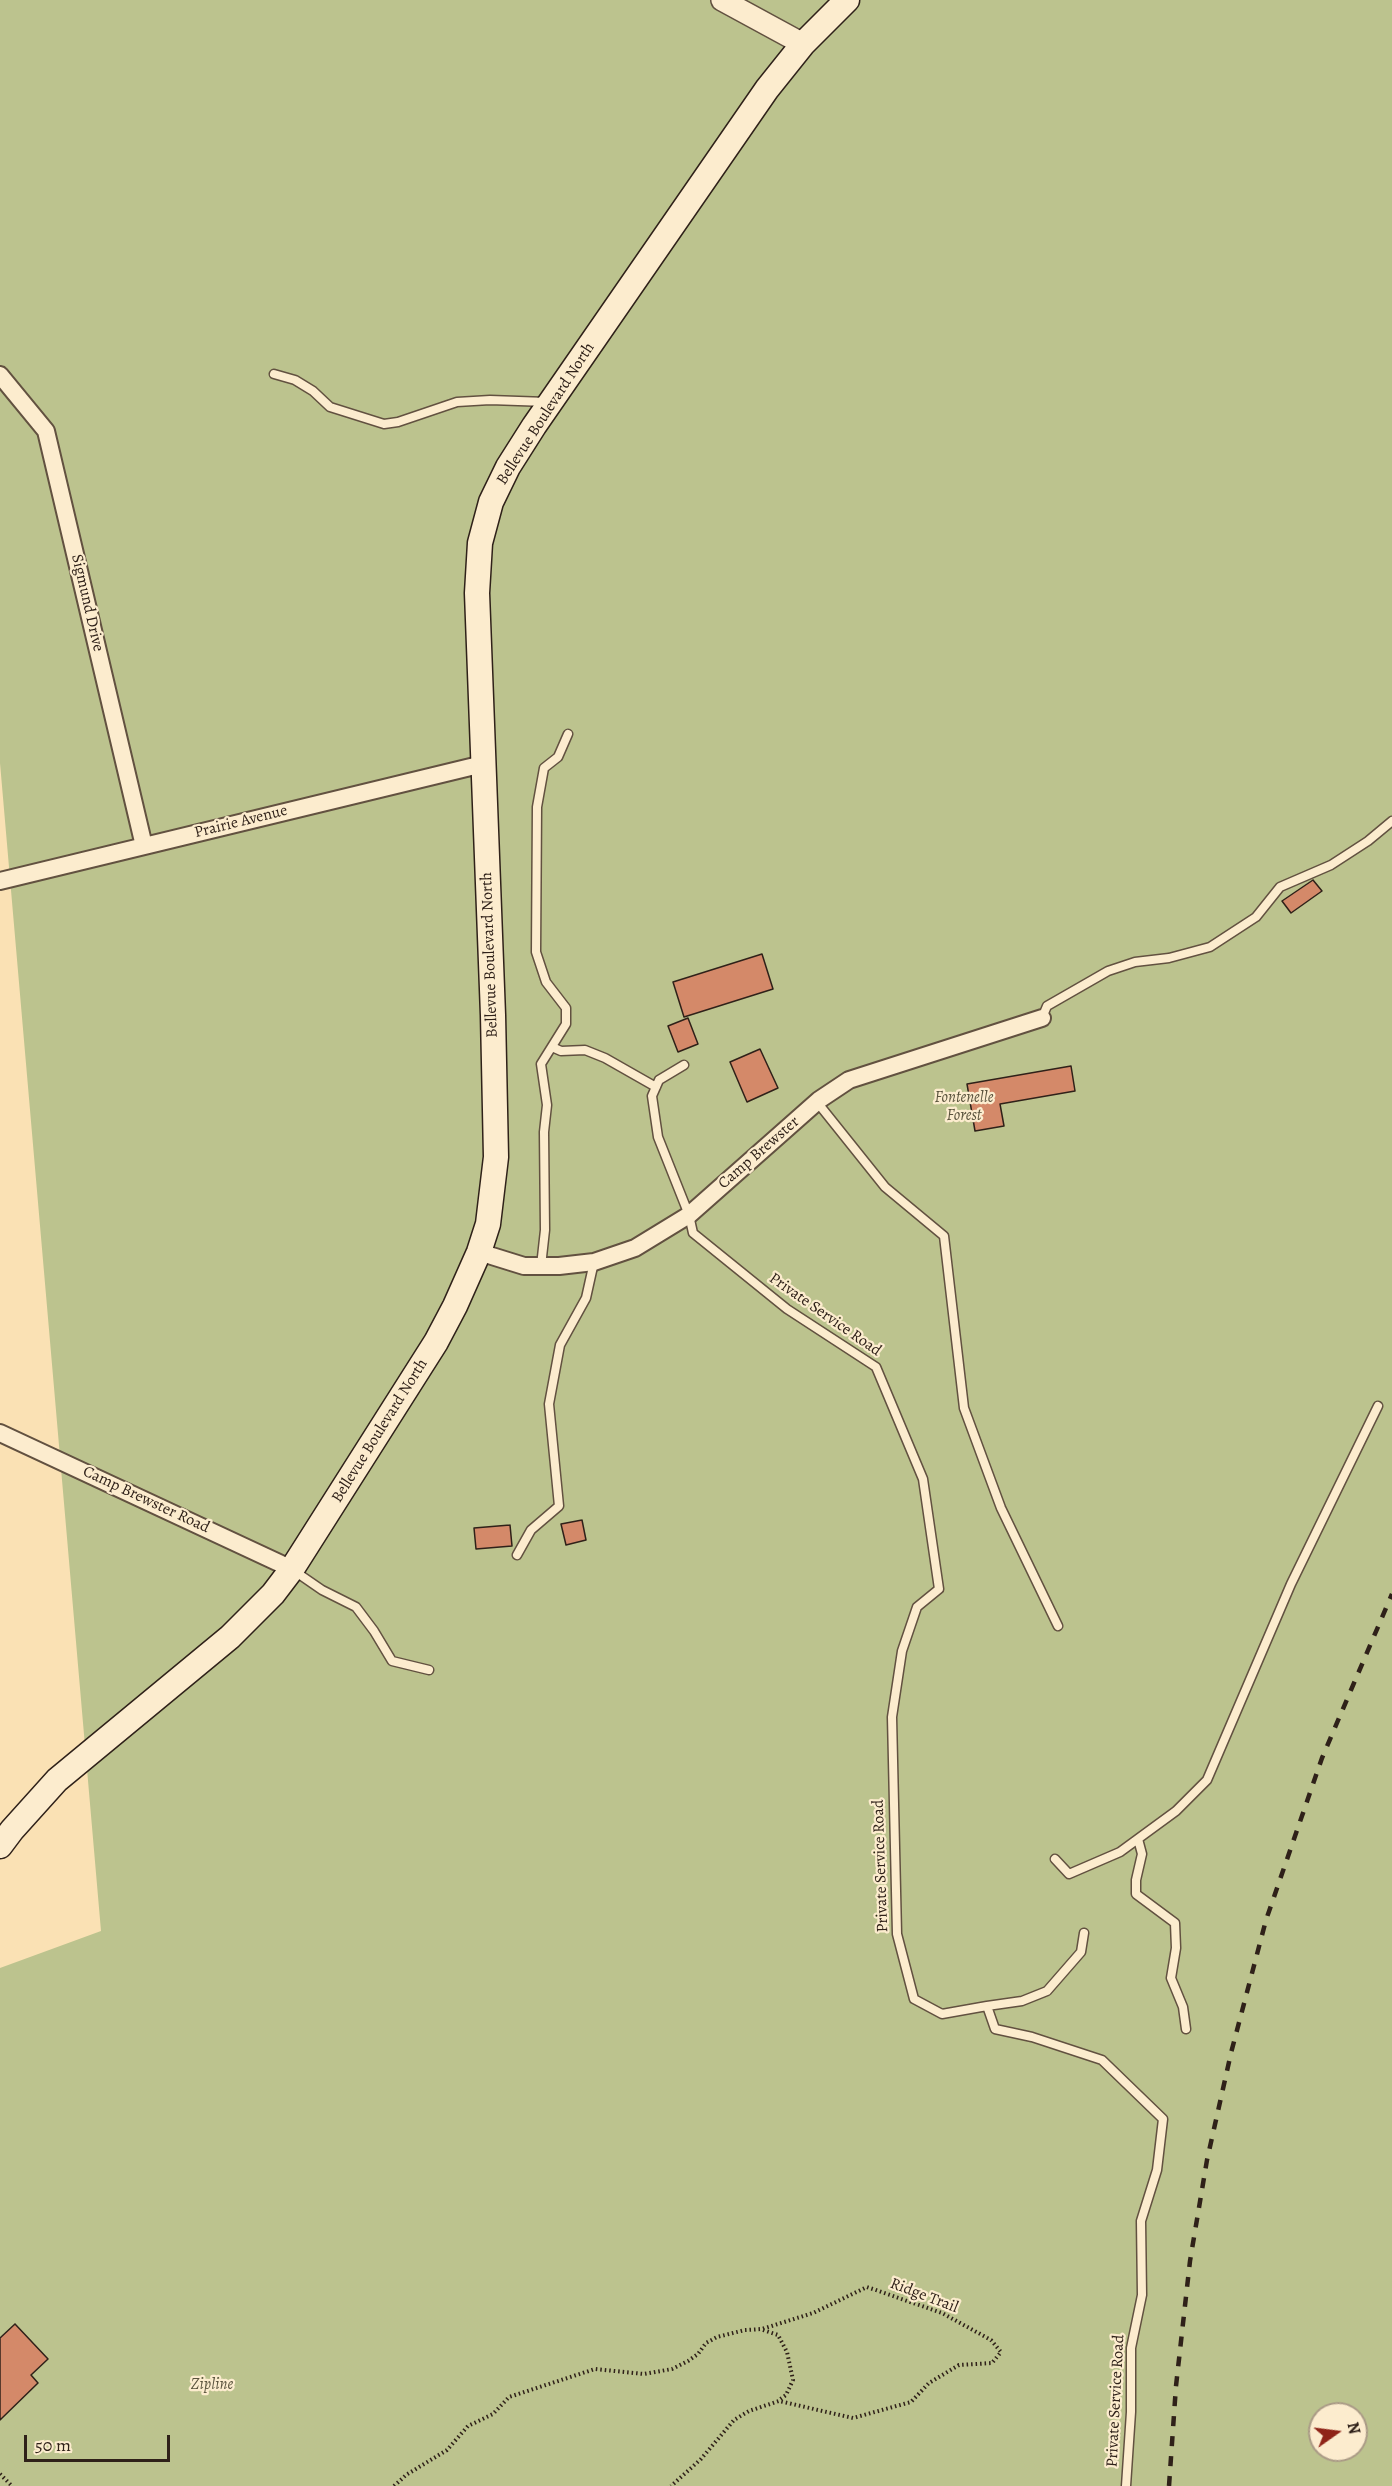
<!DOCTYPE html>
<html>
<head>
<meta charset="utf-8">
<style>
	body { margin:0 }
	#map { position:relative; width:1392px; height:2486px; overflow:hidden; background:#fae1b4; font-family:Alegreya,serif }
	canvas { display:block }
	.north { position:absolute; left:1308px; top:2402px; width:60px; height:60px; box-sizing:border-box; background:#fcecce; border:2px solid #aa9b86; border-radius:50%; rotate:76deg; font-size:16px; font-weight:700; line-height:24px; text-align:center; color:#2f2119 }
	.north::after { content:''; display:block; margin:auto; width:21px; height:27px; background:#8f2418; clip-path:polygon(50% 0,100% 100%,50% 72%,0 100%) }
	.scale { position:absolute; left:24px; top:2435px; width:146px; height:27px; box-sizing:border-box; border:3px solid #2f2119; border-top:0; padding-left:8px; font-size:18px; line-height:21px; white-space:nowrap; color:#2f2119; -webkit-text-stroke:4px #fcecce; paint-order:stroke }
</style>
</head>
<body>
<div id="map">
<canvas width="1392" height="2486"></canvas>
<div class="north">N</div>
<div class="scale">50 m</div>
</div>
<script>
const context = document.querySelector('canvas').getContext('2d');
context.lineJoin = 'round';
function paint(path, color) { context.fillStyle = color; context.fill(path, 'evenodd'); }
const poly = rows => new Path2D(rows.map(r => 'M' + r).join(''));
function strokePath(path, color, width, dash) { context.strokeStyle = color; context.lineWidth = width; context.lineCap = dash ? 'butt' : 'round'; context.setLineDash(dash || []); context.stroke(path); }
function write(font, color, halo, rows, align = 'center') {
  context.font = font + ' Alegreya,serif'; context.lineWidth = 4.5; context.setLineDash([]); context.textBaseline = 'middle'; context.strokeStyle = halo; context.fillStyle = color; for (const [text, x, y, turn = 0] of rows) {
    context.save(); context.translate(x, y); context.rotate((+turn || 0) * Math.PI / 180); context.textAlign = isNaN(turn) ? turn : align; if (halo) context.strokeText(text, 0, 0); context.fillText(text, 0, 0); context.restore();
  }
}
paint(poly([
	[0,0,1392,0,1392,2486,0,2486,0,1968,101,1931,0,763],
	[1320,2414,1356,2414,1356,2450,1320,2450]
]), '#bcc38e');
const building = poly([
	[1313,880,1322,891,1291,913,1282,901,1313,880],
	[762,954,773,989,684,1017,673,982,762,954],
	[688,1018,698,1044,678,1052,668,1026,688,1018],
	[760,1049,778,1088,747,1102,730,1062,760,1049],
	[1071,1066,1075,1091,1000,1104,1004,1126,975,1131,967,1084,1071,1066],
	[582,1520,586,1540,566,1545,561,1524,582,1520],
	[510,1525,512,1546,476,1549,474,1528,510,1525],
	[15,2324,48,2359,31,2375,38,2383,0,2420,0,2338,15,2324]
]);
paint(building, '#d48969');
strokePath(building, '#2f2119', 1.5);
const service = poly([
	[274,374,295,380,313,391,330,407,384,424,398,422,457,402,490,400,547,402],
	[1042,1018,1047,1006,1108,971,1135,962,1169,958,1210,947,1256,917,1280,887,1331,865,1368,841,1392,821],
	[552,1047,561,1051,585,1050,605,1058,656,1087],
	[684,1065,659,1080,652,1096,658,1137,689,1215,693,1233,787,1309,876,1367,923,1479,939,1589,917,1607,902,1651,892,1717,897,1934,914,1999,942,2014,987,2006,995,2029,1032,2037,1102,2060,1163,2119,1157,2170,1141,2221,1142,2295,1131,2348,1131,2412,1126,2486],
	[817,1102,885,1187,944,1236,964,1408,1001,1508,1058,1626],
	[541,1266,545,1230,544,1132,547,1105,541,1064,566,1024,566,1008,546,982,536,952,537,807,544,768,558,757,568,734],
	[517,1555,531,1530,559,1506,549,1404,560,1345,586,1298,594,1262],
	[293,1570,322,1590,356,1607,374,1631,392,1661,429,1670],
	[1138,1839,1142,1854,1136,1880,1136,1894,1175,1923,1176,1948,1171,1978,1183,2007,1186,2029],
	[1055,1859,1069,1874,1120,1852,1176,1811,1207,1780,1291,1584,1378,1406],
	[987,2006,1022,2001,1047,1991,1081,1952,1084,1933]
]);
const minor = poly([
	[0,375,46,431,144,846],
	[0,881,483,764],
	[479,1252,524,1266,559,1266,594,1262,635,1248,689,1215,819,1100,849,1080,1042,1018],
	[0,1433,292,1569]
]);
const tertiary = poly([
	[722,0,803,44]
]);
const secondary = poly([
	[0,1846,12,1830,57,1780,230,1637,273,1594,292,1569,436,1342,455,1306,479,1252,488,1224,496,1157,493,1015,477,593,480,543,491,502,508,467,534,426,767,89,803,44,847,0]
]);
strokePath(service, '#625140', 11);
strokePath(minor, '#625140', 20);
strokePath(tertiary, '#625140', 24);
strokePath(secondary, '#2f2119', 27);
strokePath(poly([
	[763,2330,778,2335,787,2352,793,2380,786,2395,779,2400],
	[0,2474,12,2486],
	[394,2486,406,2475,447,2450,468,2426,493,2414,509,2397,595,2369,644,2374,672,2369,688,2361,698,2354,706,2343,717,2337,745,2330,762,2329,813,2313,867,2287,942,2313,991,2340,1001,2352,992,2363,959,2365,929,2383,911,2402,853,2418,779,2401,749,2411,734,2420,701,2459,671,2486]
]), '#2f2119', 4, [1.5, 3]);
strokePath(service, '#fcecce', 8);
strokePath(minor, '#fcecce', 16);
strokePath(tertiary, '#fcecce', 21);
strokePath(secondary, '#fcecce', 24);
strokePath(poly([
	[1169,2486,1176,2386,1190,2261,1207,2160,1231,2053,1266,1920,1322,1758,1392,1594]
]), '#2f2119', 4.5, [10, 10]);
write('16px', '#2f2119', '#fcecce', [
	["Bellevue Boulevard North",546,414,-57],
	["Sigmund Drive",87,603,77],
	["Prairie Avenue",241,822,-14],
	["Bellevue Boulevard North",490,955,-92],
	["Camp Brewster",759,1153,-41],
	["Private Service Road",825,1315,35],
	["Bellevue Boulevard North",380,1431,-58],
	["Camp Brewster Road",146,1500,25],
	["Private Service Road",881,1866,-92],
	["Ridge Trail",924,2296,21],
	["Private Service Road",1116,2401,-87]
]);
write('italic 16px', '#59523c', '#fcecce', [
	["Fontenelle",964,1098],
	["Forest",964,1116],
	["Zipline",212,2385]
]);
</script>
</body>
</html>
